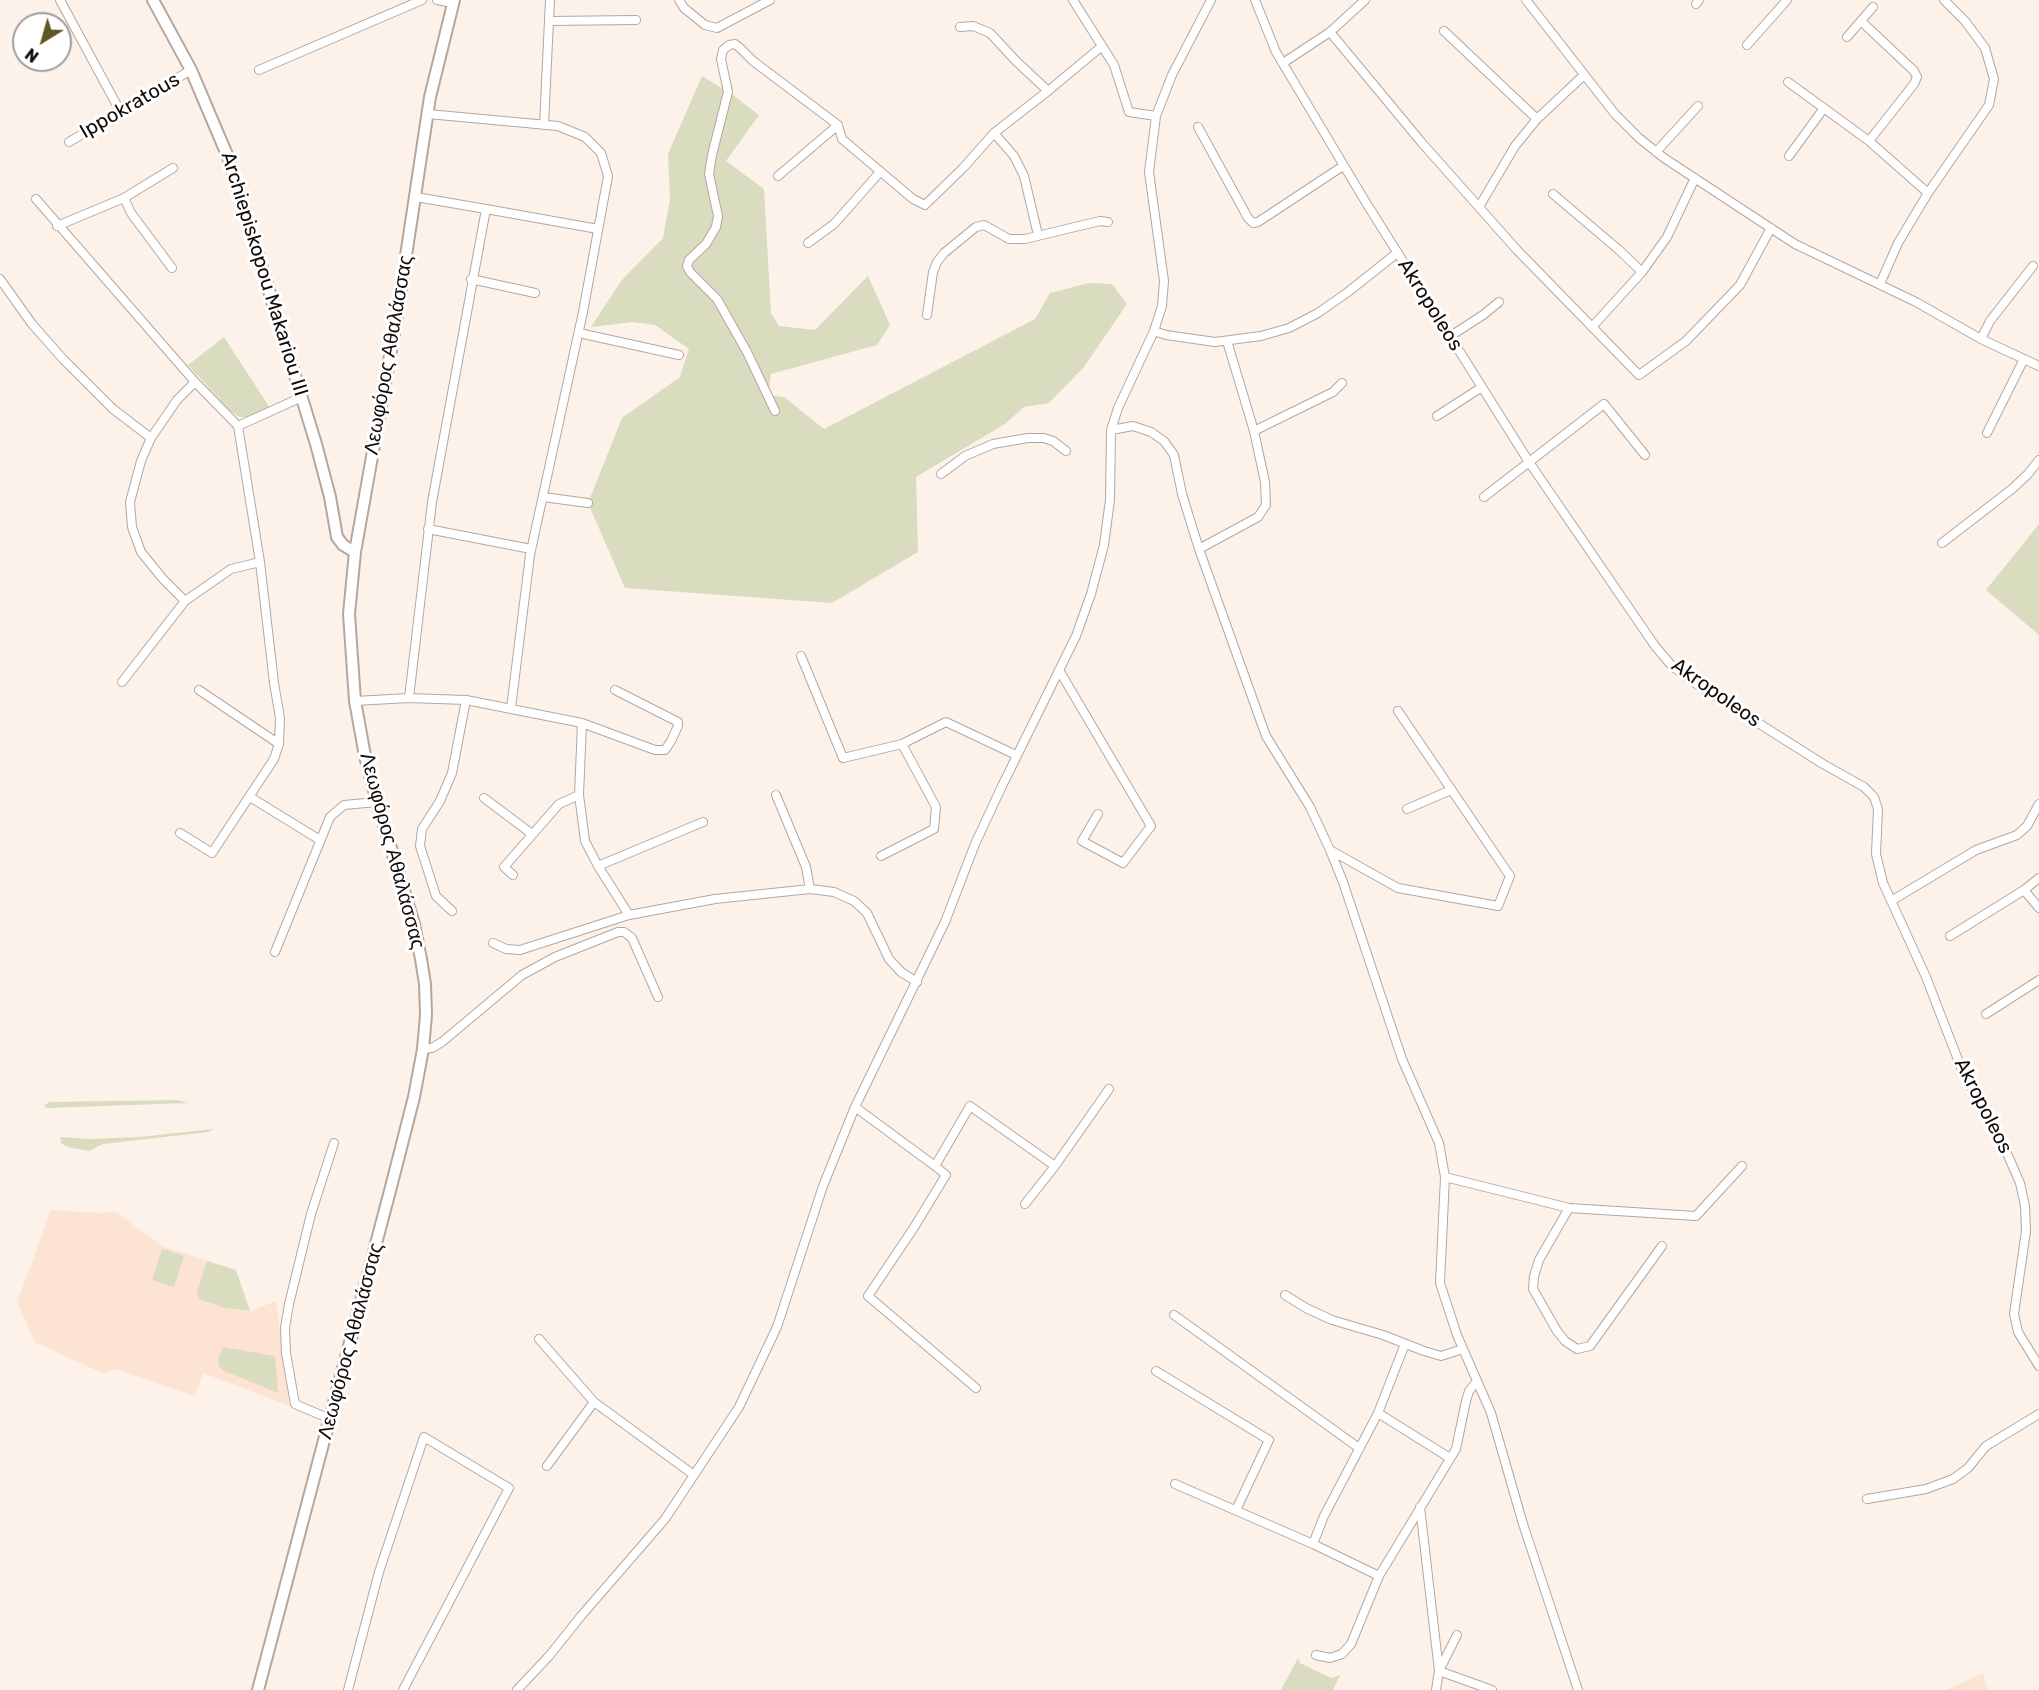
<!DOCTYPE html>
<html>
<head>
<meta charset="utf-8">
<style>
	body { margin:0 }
	#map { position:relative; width:2039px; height:1690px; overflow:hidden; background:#fdf2ea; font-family:Rubik,sans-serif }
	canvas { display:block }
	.north { position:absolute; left:12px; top:12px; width:60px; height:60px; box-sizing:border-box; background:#fff; border:2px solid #a09d9c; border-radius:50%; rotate:217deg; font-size:16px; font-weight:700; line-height:24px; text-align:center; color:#110b08 }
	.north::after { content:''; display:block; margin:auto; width:21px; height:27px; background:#605723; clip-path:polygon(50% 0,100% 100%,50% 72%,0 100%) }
</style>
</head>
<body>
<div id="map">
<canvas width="2039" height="1690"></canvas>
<div class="north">N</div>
</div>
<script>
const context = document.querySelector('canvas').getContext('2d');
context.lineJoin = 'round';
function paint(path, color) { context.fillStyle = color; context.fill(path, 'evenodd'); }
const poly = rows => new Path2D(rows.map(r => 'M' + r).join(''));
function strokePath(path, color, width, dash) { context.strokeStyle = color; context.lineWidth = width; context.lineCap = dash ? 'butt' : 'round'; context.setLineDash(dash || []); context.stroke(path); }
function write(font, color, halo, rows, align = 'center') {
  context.font = font + ' Rubik,sans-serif'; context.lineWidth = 6; context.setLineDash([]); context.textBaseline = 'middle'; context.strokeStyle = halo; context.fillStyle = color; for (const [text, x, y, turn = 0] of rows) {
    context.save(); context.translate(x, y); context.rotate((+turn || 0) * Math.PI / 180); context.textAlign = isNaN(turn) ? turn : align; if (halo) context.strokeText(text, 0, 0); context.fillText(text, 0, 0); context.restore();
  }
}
paint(poly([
	[51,1210,102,1213,116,1212,162,1246,236,1270,250,1311,276,1301,290,1406,203,1373,195,1396,115,1369,104,1374,35,1342,17,1302],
	[1983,1673,1988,1690,1946,1690]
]), '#fde3d2');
paint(poly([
	[702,76,733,95,759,115,726,161,764,189,771,313,779,326,815,330,868,276,890,325,877,345,771,374,768,395,784,397,824,429,1035,319,1050,293,1089,283,1112,284,1127,304,1084,367,1049,403,1024,407,1005,424,916,477,918,552,832,603,625,588,588,503,622,418,680,377,689,349,655,325,633,322,591,327,621,281,663,238,670,199,668,154],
	[224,337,270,408,249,417,239,417,229,410,188,365],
	[2039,524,2039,635,1986,590],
	[178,1100,188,1103,47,1108,44,1105,50,1102],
	[214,1129,208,1132,103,1144,89,1151,68,1147,61,1143,60,1137,89,1139,139,1137],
	[162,1249,184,1256,174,1287,152,1280],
	[207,1261,236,1270,250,1311,225,1308,199,1299,197,1292],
	[223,1347,275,1356,278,1393,222,1370,219,1366,218,1360],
	[1298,1658,1300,1663,1331,1678,1340,1675,1333,1690,1281,1690]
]), '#d9dcbf');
const street = poly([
	[60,0,120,111],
	[437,0,453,3],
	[679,0,684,8,705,25,717,28,770,0],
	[1073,0,1114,65,1129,112,1156,116],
	[1255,0,1276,52,1365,201,1529,462,1655,646,1672,666,1698,685,1823,764,1864,787,1874,797,1878,809,1876,854,1883,883,1926,977,1962,1070,2002,1142,2020,1183,2025,1206,2026,1231,2014,1314,2018,1332,2039,1366],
	[1526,0,1615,114,1639,138,1664,158,1795,244,1916,302,1981,339,2039,366],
	[1696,4,1699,0],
	[549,21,636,20],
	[1861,21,1914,71,1917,77,1914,84,1869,141],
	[960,27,973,26,990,33,1015,60,1048,91],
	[1444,31,1537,119],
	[1330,32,1422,143,1517,250,1639,375,1686,341,1740,285,1771,228],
	[1847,37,1873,7],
	[1747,45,1787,0],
	[1283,63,1330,32,1365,0],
	[259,70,422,0],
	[1788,82,1869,141,1928,193],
	[428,114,558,126,585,137,601,153,608,176,583,312,530,555,511,708],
	[544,125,550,0],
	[1198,127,1248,218,1253,223,1258,222,1343,166],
	[994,133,1014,156,1024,176,1038,235],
	[69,142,191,70],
	[1656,152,1698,106],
	[1789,156,1824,108],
	[778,176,838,125],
	[1553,194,1619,250,1642,272],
	[124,198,131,213,172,268],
	[36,199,195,382,238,426,260,562,274,683,280,718,279,744,274,759,212,853,180,833],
	[1479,207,1515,146,1537,119,1584,75],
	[486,209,598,229],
	[57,226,124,198,173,168],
	[808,243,834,224,880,172],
	[0,279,32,324,63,359,113,409,151,438],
	[471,279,535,293],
	[1880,284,1898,243,1928,193,1989,105,1994,79,1985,48,1965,21,1944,0],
	[927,315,933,272,937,262,944,253,976,227,984,225,1009,239,1025,239,1100,221,1108,222],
	[1592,327,1642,272,1667,237,1695,178],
	[1154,331,1166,335,1215,342,1261,336,1289,328,1318,313,1348,292,1397,253],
	[579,333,679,355],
	[1449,337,1483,315,1499,302],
	[1981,339,1990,321,2033,266],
	[775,411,747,352,717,299,690,272,687,266,689,260,706,244,716,227,718,216,709,174,712,155,728,92,721,59,723,50,729,45,735,44,740,48,753,61,838,125,842,139,913,199,925,205,964,167,994,133,1048,91,1101,47],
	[1437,416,1482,387],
	[238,426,302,397],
	[1111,430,1133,426,1151,432,1164,441,1174,455,1182,494,1199,549,1266,736,1310,807,1330,850,1343,882,1402,1059,1439,1143,1445,1177,1440,1283,1457,1335,1491,1413,1523,1524,1578,1690],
	[1254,431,1333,392,1342,383],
	[1987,433,2024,359],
	[941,474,965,456,993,444,1028,438,1044,438,1053,441,1066,451],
	[543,497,588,503],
	[1484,497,1604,404,1645,455],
	[428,529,531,549],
	[1942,543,2012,489,2028,474,2039,460],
	[1199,549,1258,517,1266,505,1265,482,1254,431,1227,341],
	[185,601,163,579,141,552,132,527,130,502,141,461,151,438,177,400,195,382],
	[801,656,843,758,902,744,946,722,1016,755],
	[1059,670,1151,826,1123,863,1082,841,1098,814],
	[122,682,185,601,231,569,260,562],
	[199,690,279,744],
	[409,698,432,502,486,209,416,197],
	[355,701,409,698,466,700,582,723,655,750,665,750,671,741,678,726,678,722,615,690],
	[582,723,579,795,585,841,598,866,629,915],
	[250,797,320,840],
	[484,798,532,834],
	[1407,809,1451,790],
	[1330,850,1398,888,1498,906,1510,876,1398,711],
	[881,856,934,829,936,807,902,744],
	[598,866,703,822],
	[513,875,504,867,559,804,579,795],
	[810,889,834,892,854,901,867,913,889,959,901,972,917,982],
	[2024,890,2039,908],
	[1891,901,1976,850,2017,835,2027,826,2039,804],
	[452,911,436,896,420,846,422,829,440,801,452,773,466,700],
	[1950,936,2024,890,2039,878],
	[493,943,506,949,520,950,629,915,715,899,810,889,806,867,776,795],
	[275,952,330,817,344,805,377,802],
	[1986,1014,2039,980],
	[423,1049,432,1048,442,1042,522,975,555,957,618,932,624,932,632,938,658,997],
	[855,1107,935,1166],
	[1445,1177,1569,1208,1696,1216,1742,1166],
	[1025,1204,1055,1166,1109,1089],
	[1569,1208,1539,1260,1534,1276,1533,1289,1557,1331,1565,1341,1577,1349,1590,1346,1662,1246],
	[1285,1295,1306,1308,1332,1320,1383,1335,1424,1351,1441,1356,1463,1349],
	[1174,1315,1359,1448],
	[539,1339,594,1402,694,1475],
	[1156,1371,1269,1440,1236,1510],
	[976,1388,868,1296,913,1229,946,1175,935,1166,970,1106,1055,1166],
	[1378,1413,1450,1458],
	[330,1419,295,1404,286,1353,285,1328,289,1304,311,1214,334,1143],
	[547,1466,594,1402],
	[1175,1484,1313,1544,1379,1576],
	[1867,1499,1926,1489,1953,1479,1968,1468,1986,1446,2039,1414],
	[1420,1507,1439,1671,1492,1690],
	[1313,1544,1324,1516,1378,1413,1405,1344],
	[1316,1655,1330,1658,1342,1654,1351,1644,1379,1576,1456,1449,1466,1401,1469,1391,1477,1381],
	[348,1690,379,1572,424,1437,509,1488,403,1690],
	[517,1690,549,1656,581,1616,665,1519,739,1407,777,1327,823,1186,855,1107,945,922,975,844,1002,786,1076,636,1091,594,1104,545,1110,500,1111,430,1118,408,1154,331,1162,306,1164,281,1149,172,1156,116,1172,75,1211,0],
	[1436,1690,1439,1671,1457,1635]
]);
const secondary = poly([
	[153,0,191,70,228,157,316,444,330,497,337,537,343,545,355,552],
	[258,1690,391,1187,414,1097,423,1049,426,1015,425,984,421,959,414,924,377,802,365,756,355,701,349,614,355,552,396,322,430,97,454,0]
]);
strokePath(street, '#b7a69b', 10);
strokePath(secondary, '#b7a69b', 14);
strokePath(street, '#fff', 8);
strokePath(secondary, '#fff', 10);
write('20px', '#110b08', '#fff', [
	["Ippokratous",130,106,-30],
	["Archiepiskopou Makariou III",264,274,73],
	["Akropoleos",1430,305,58],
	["Λεωφόρος Αθαλάσσας",389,355,-80],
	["Akropoleos",1716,693,35],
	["Λεωφόρος Αθαλάσσας",392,851,75],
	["Akropoleos",1983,1106,63],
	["Λεωφόρος Αθαλάσσας",351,1341,-75]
]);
</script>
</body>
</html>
